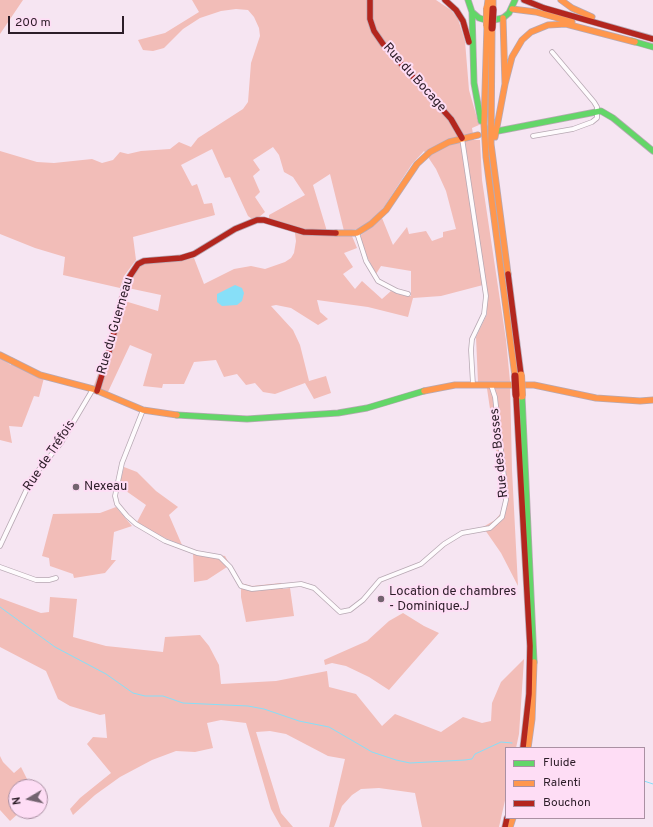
<!DOCTYPE html>
<html>
<head>
<meta charset="utf-8">
<style>
	body { margin:0 }
	#map { position:relative; width:653px; height:827px; overflow:hidden; background:#f6e5f2; font-family:Overpass,sans-serif }
	canvas { display:block }
	.legend { position:absolute; left:505px; top:747px; width:140px; height:72px; box-sizing:border-box; background:#feddf5; border:1px solid #aa90a3; margin:0; padding:5px 7px; list-style:none; font-size:12px; color:#2c1d28 }
	.legend li { display:flex; align-items:center; gap:8px; height:20px }
	.legend b { width:20px; border:1px solid #aa90a3 }
	.north { position:absolute; left:8px; top:779px; width:40px; height:40px; box-sizing:border-box; background:#feddf5; border:1px solid #aa90a3; border-radius:50%; rotate:261deg; font-size:11px; font-weight:700; line-height:16px; text-align:center; color:#2c1d28 }
	.north::after { content:''; display:block; margin:auto; width:14px; height:18px; background:#73636f; clip-path:polygon(50% 0,100% 100%,50% 72%,0 100%) }
	.scale { position:absolute; left:8px; top:16px; width:116px; height:18px; box-sizing:border-box; border:2px solid #2c1d28; border-top:0; padding-left:5px; font-size:12px; line-height:14px; white-space:nowrap; color:#2c1d28; -webkit-text-stroke:3px #feddf5; paint-order:stroke }
</style>
</head>
<body>
<div id="map">
<canvas width="653" height="827"></canvas>
<ul class="legend">
<li><b style="height:5px;background:#63d668"></b>Fluide</li>
<li><b style="height:5px;background:#ff974d"></b>Ralenti</li>
<li><b style="height:5px;background:#b3261e"></b>Bouchon</li>
</ul>
<div class="north">N</div>
<div class="scale">200 m</div>
</div>
<script>
const context = document.querySelector('canvas').getContext('2d');
context.lineJoin = 'round';
function paint(path, color) { context.fillStyle = color; context.fill(path, 'evenodd'); }
const poly = rows => new Path2D(rows.map(r => 'M' + r).join(''));
function strokePath(path, color, width, dash) { context.strokeStyle = color; context.lineWidth = width; context.lineCap = dash ? 'butt' : 'round'; context.setLineDash(dash || []); context.stroke(path); }
function write(font, color, halo, rows, align = 'center') {
  context.font = font + ' Overpass,sans-serif'; context.lineWidth = 4; context.setLineDash([]); context.textBaseline = 'middle'; context.strokeStyle = halo; context.fillStyle = color; for (const [text, x, y, turn = 0] of rows) {
    context.save(); context.translate(x, y); context.rotate((+turn || 0) * Math.PI / 180); context.textAlign = isNaN(turn) ? turn : align; if (halo) context.strokeText(text, 0, 0); context.fillText(text, 0, 0); context.restore();
  }
}
paint(poly([
	[0,0,23,0,0,34],
	[192,0,436,0,451,10,458,19,465,41,469,90,479,125,472,128,474,140,480,140,482,180,506,340,510,381,512,470,518,586,501,553,483,527,495,520,502,512,504,502,486,382,478,382,476,337,487,314,483,285,441,296,413,298,408,317,368,307,317,300,320,312,328,319,318,325,291,308,276,305,271,306,293,330,300,345,309,381,326,376,331,393,314,399,305,383,275,394,263,392,255,383,246,385,237,374,224,377,216,360,194,362,184,384,163,384,162,388,143,386,152,354,130,345,107,394,93,388,105,354,118,299,158,311,161,295,128,288,138,268,143,264,194,258,204,284,234,269,251,266,265,269,285,262,291,258,294,253,296,241,294,226,269,219,269,215,305,195,293,177,284,172,279,155,273,147,253,160,260,170,253,176,260,192,255,197,265,212,258,218,252,219,248,216,230,177,225,178,212,149,181,165,192,186,197,184,204,204,212,203,215,215,133,237,136,260,124,276,120,288,63,275,65,257,35,248,0,234,0,151,37,162,54,163,92,159,102,163,113,160,120,152,128,154,141,151,170,149,179,142,191,147,198,138,243,109,248,102,251,63,260,36,259,28,254,17,248,10,236,9,221,11,200,18,183,29,164,48,153,51,143,50,138,40,165,33,199,12],
	[424,151,436,169,446,191,456,229,443,232,443,237,432,241,426,231,409,234,407,227,393,245,382,218,361,235,360,238,366,255,376,274,381,266,411,271,411,296,402,295,391,291,382,299,362,281,355,289,343,274,353,267,344,253,357,248,352,236,327,236,326,228,313,185,330,174,344,231,359,229,369,223,384,207,412,164],
	[12,357,29,367,45,374,39,397,34,396,22,427,9,426,12,443,0,440,0,358,11,365],
	[124,467,137,472,156,491,178,507,169,515,182,545,160,536,137,522,146,505,119,486],
	[116,507,132,526,114,532,111,560,116,560,105,573,74,578,73,574,50,566,49,558,42,556,53,514,100,513],
	[193,551,225,556,230,565,207,580,194,582],
	[241,583,252,586,281,583,283,589,290,588,294,616,246,622,241,597],
	[50,597,77,599,73,637,106,646,163,652,165,637,200,635,209,646,219,665,221,684,276,681,327,671,329,687,356,694,382,726,395,714,441,732,463,717,482,723,491,721,492,703,501,682,524,659,519,734,516,748,506,748,506,796,499,827,422,827,415,793,379,788,361,789,352,795,342,806,334,827,329,827,345,759,328,756,286,734,270,731,256,732,281,813,293,827,281,827,271,809,246,723,221,720,207,723,213,748,195,752,176,751,152,760,120,777,95,795,73,815,70,809,80,798,111,773,87,744,93,737,107,738,105,714,100,715,70,706,58,699,46,671,0,647,0,598,41,613,49,612],
	[403,613,424,626,439,633,389,690,369,677,346,666,332,663,325,665,324,660,367,641,389,621],
	[0,756,3,762,14,773,21,767,31,787,16,787,16,811,21,811,10,821,0,810]
]), '#f2bdb8');
paint(poly([
	[235,285,242,288,244,293,242,301,237,305,222,306,217,302,217,294]
]), '#87dff8');
strokePath(poly([
	[0,607,55,647,106,674,133,693,145,696,163,696,183,703,248,706,264,709,299,721,329,727,372,752,396,760,410,763,465,760,472,759,475,754,501,742,512,743],
	[644,781,653,784]
]), '#87dff8', 1);
const street = poly([
	[533,136,573,129,592,122,597,118,597,107,594,102,552,52],
	[462,138,486,296,484,314,472,339,471,350,473,385],
	[357,233,366,261,378,281,397,291,408,294],
	[143,410,122,463,115,496,117,504,127,516,136,524,165,541,197,553,220,557,230,567,241,586,252,589,301,584,314,588,340,612,350,610,363,600,380,580,421,564,444,544,462,533,490,528,502,517,506,500,504,477,495,397,491,385],
	[0,546,32,478,61,443,93,389],
	[0,567,36,580,49,580,56,578]
]);
const fast = poly([
	[468,0,472,12,479,18,489,21,503,18,509,13,515,0],
	[472,12,474,83,481,121],
	[632,41,653,47],
	[498,131,601,111,613,118,653,151],
	[522,396,534,662],
	[177,415,247,419,338,413,367,408,424,391]
]);
const slow = poly([
	[493,0,493,9],
	[561,0,572,8,592,17],
	[487,8,488,0],
	[512,9,536,12,572,22],
	[487,26,484,124,486,157,515,376],
	[492,28,491,144,508,274],
	[505,84,512,57,522,40,531,32,548,25,566,24,635,42],
	[495,137,505,84,503,18],
	[336,233,357,233,371,224,386,210,417,164,430,152,449,142,478,135],
	[0,355,40,375,93,389,143,410,177,415],
	[424,391,455,385,534,385,596,398,640,401,653,400],
	[528,748,532,719,534,662],
	[510,827,513,818]
]);
const jam = poly([
	[370,0,370,19,374,31,383,44,451,119,462,138],
	[445,0,456,10,463,21,469,42],
	[524,0,544,8,653,39],
	[508,274,521,375],
	[97,391,111,345,126,282,138,264,144,261,181,258,194,254,235,229,257,220,264,220,304,232,336,233],
	[516,395,530,646,529,694,523,748],
	[505,827,507,818]
]);
strokePath(street, '#b7a8b3', 5.5);
strokePath(fast, '#b7a8b3', 7);
strokePath(slow, '#b7a8b3', 7);
strokePath(jam, '#b7a8b3', 7);
strokePath(street, '#fefbfd', 4);
strokePath(fast, '#63d668', 5.5);
strokePath(slow, '#ff974d', 5.5);
strokePath(jam, '#b3261e', 5.5);
const slowBridge = poly([
	[487,8,487,26],
	[521,375,522,396]
]);
const jamBridge = poly([
	[492,28,493,9],
	[515,376,516,395]
]);
strokePath(slowBridge, '#b7a8b3', 8, []);
strokePath(jamBridge, '#b7a8b3', 8, []);
strokePath(slowBridge, '#ff974d', 7);
strokePath(jamBridge, '#b3261e', 7);
for (const [x, y, r, color] of [
	[76,487,4,"#73636f"],
	[381,599,4,"#73636f"]
]) { const dot = new Path2D(); dot.arc(x, y, r, 0, 2 * Math.PI); context.fillStyle = color; context.fill(dot); strokePath(dot, '#feddf5', 1.5); }
write('13px', '#2c1d28', '#feddf5', [
	["Rue du Bocage",414,78,48],
	["Rue du Guerneau",116,326,-74],
	["Rue des Bosses",500,453,-96],
	["Rue de Tréfois",50,456,-56]
]);
write('13px', '#2c1d28', '#feddf5', [
	["Nexeau",84,487],
	["Location de chambres",389,592],
	["- Dominique.J",389,607]
], 'left');
</script>
</body>
</html>
